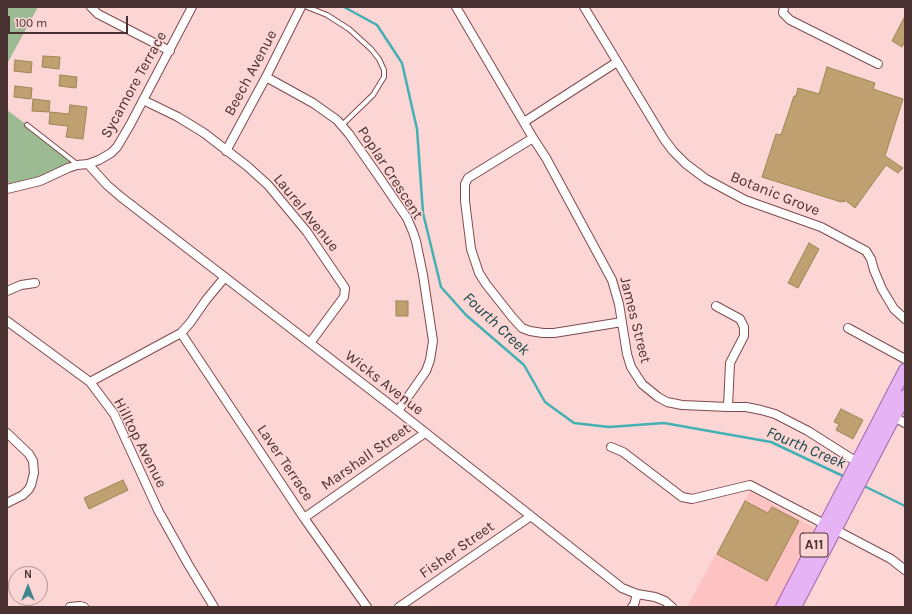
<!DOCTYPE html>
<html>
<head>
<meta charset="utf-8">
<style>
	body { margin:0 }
	#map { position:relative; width:912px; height:614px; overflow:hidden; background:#fcd5d5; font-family:Karla,sans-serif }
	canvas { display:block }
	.frame { position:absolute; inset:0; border:8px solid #4a3131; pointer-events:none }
	.north { position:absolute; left:8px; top:566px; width:40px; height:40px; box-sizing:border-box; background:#fcd5d5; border:1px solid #b59393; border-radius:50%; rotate:0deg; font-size:11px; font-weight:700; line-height:16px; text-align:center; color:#4a3131 }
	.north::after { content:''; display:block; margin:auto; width:14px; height:18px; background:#40888b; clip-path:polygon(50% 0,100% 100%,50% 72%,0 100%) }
	.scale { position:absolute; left:8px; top:16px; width:120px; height:18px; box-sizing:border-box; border:2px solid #4a3131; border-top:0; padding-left:5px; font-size:12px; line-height:14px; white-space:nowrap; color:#4a3131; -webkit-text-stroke:3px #fcd5d5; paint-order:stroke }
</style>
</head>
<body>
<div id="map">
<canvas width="912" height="614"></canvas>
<div class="frame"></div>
<div class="north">N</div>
<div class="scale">100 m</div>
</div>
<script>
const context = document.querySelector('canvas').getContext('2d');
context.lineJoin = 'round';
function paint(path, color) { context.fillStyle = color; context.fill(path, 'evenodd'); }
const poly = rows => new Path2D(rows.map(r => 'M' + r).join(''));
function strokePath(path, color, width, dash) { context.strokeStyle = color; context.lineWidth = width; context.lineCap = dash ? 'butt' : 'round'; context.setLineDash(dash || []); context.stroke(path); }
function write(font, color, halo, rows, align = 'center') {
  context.font = font + ' Karla,sans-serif'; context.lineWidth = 3; context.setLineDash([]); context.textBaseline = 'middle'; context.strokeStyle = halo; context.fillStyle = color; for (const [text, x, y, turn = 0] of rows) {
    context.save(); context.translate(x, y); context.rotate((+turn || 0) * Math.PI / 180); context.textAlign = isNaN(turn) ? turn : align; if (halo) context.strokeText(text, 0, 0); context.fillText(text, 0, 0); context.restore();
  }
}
paint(poly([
	[750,491,818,530,776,607,687,607]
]), '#fdc2c2');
paint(poly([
	[7,7,38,7,7,64],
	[7,110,27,125,77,165,7,190]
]), '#9cbb92');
strokePath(poly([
	[344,7,377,25,402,63,417,129,423,213,441,287,466,315,524,365,545,402,574,423,609,427,664,423,771,442,845,477],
	[862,485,905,506]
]), '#43b0b4', 2.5);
const building = poly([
	[905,16,905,41,902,47,892,41,905,16],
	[43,56,60,57,59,69,42,67,43,56],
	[15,60,32,62,31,73,14,71,15,60],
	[827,67,875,83,873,89,903,99,885,156,903,168,898,173,886,165,855,208,845,200,844,202,841,201,841,202,762,177,776,134,781,135,794,96,796,96,798,88,819,94,827,67],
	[60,75,77,77,76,88,59,86,60,75],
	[15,86,32,88,31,99,14,97,15,86],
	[33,99,50,101,49,112,32,111,33,99],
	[70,105,87,107,83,139,66,137,68,126,49,124,50,112,69,114,70,105],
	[809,243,819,249,798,288,788,283,809,243],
	[396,301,408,301,408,316,396,316,396,301],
	[841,409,863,420,853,439,836,430,839,424,834,422,841,409],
	[123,480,128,490,89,509,84,498,123,480],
	[745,501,768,513,772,507,799,521,767,581,717,554,745,501]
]);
paint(building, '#bfa070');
strokePath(building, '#a18353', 1);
const service = poly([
	[307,7,327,15,349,29,371,49,379,59,384,70,384,77,373,95,342,125],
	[27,125,77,164]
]);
const minor = poly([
	[91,7,98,14,170,51],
	[456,7,533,138,546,158,612,280,619,304,627,354,631,367,642,384,658,397,667,402,682,405,728,407,746,407,761,410,775,414,808,431,860,464],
	[584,7,664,139,673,151,686,164,706,179,745,200,821,227,866,251,871,259,874,270,882,289,894,309,905,319],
	[784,7,783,13,790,20,878,64],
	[266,77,313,103,337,120,349,134,377,174,407,218,413,232,416,241,423,275,433,341,430,360,426,371,398,411],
	[143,100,178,117,204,133,247,166,268,185,307,232,345,288,344,297,310,343],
	[524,122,617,62],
	[533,138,468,178,465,184,465,201,471,249,479,273,486,284,512,317,522,328,530,331,543,333,554,333,622,322],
	[226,151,266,77,301,7],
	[88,164,107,185,121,197,398,411,622,588,637,594,655,597,665,601,672,607],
	[7,189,40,181,68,168,77,165,88,164,99,160,111,153,117,147,130,125,192,7],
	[7,291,21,285,35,283],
	[716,306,740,319,744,327,744,336,730,363,728,407],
	[7,321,90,382,114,414,158,510,188,564,214,607],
	[848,328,905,359],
	[181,333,304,518,367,607],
	[90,382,181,333,190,323,206,300,225,277],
	[894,417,905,423],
	[7,433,29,454,33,461,34,473,31,485,29,489,23,495,7,503],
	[611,447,623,452,682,497,692,499,750,485,891,559,905,570],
	[304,518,425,433],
	[70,607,80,606,84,607],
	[399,607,531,516],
	[632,607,634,605,637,594]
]);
const primary = poly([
	[782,607,905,370],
	[795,607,905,396]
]);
strokePath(service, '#804a4b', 6);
strokePath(minor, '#804a4b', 10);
strokePath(primary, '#a565ac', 14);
strokePath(service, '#fff', 4);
strokePath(minor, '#fff', 8);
strokePath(primary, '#e6b3f5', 12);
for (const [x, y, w] of [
	[814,545,28]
]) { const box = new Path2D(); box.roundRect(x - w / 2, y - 12, w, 24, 3); context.fillStyle = '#fcd5d5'; context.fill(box); strokePath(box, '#4a3131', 1); }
write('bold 14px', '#4a3131', null, [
	["A11",814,545]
]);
write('15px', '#4a3131', '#fcd5d5', [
	["Beech Avenue",251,73,-62],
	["Sycamore Terrace",134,85,-61],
	["Poplar Crescent",390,173,57],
	["Botanic Grove",775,194,22],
	["Laurel Avenue",306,213,51],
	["James Street",635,320,76],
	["Wicks Avenue",384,383,38],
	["Hilltop Avenue",140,443,63],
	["Marshall Street",366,457,-35],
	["Laver Terrace",285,463,56],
	["Fisher Street",457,550,-35]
]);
write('italic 16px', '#144547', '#fcd5d5', [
	["Fourth Creek",496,324,43],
	["Fourth Creek",806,448,23]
]);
</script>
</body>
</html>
